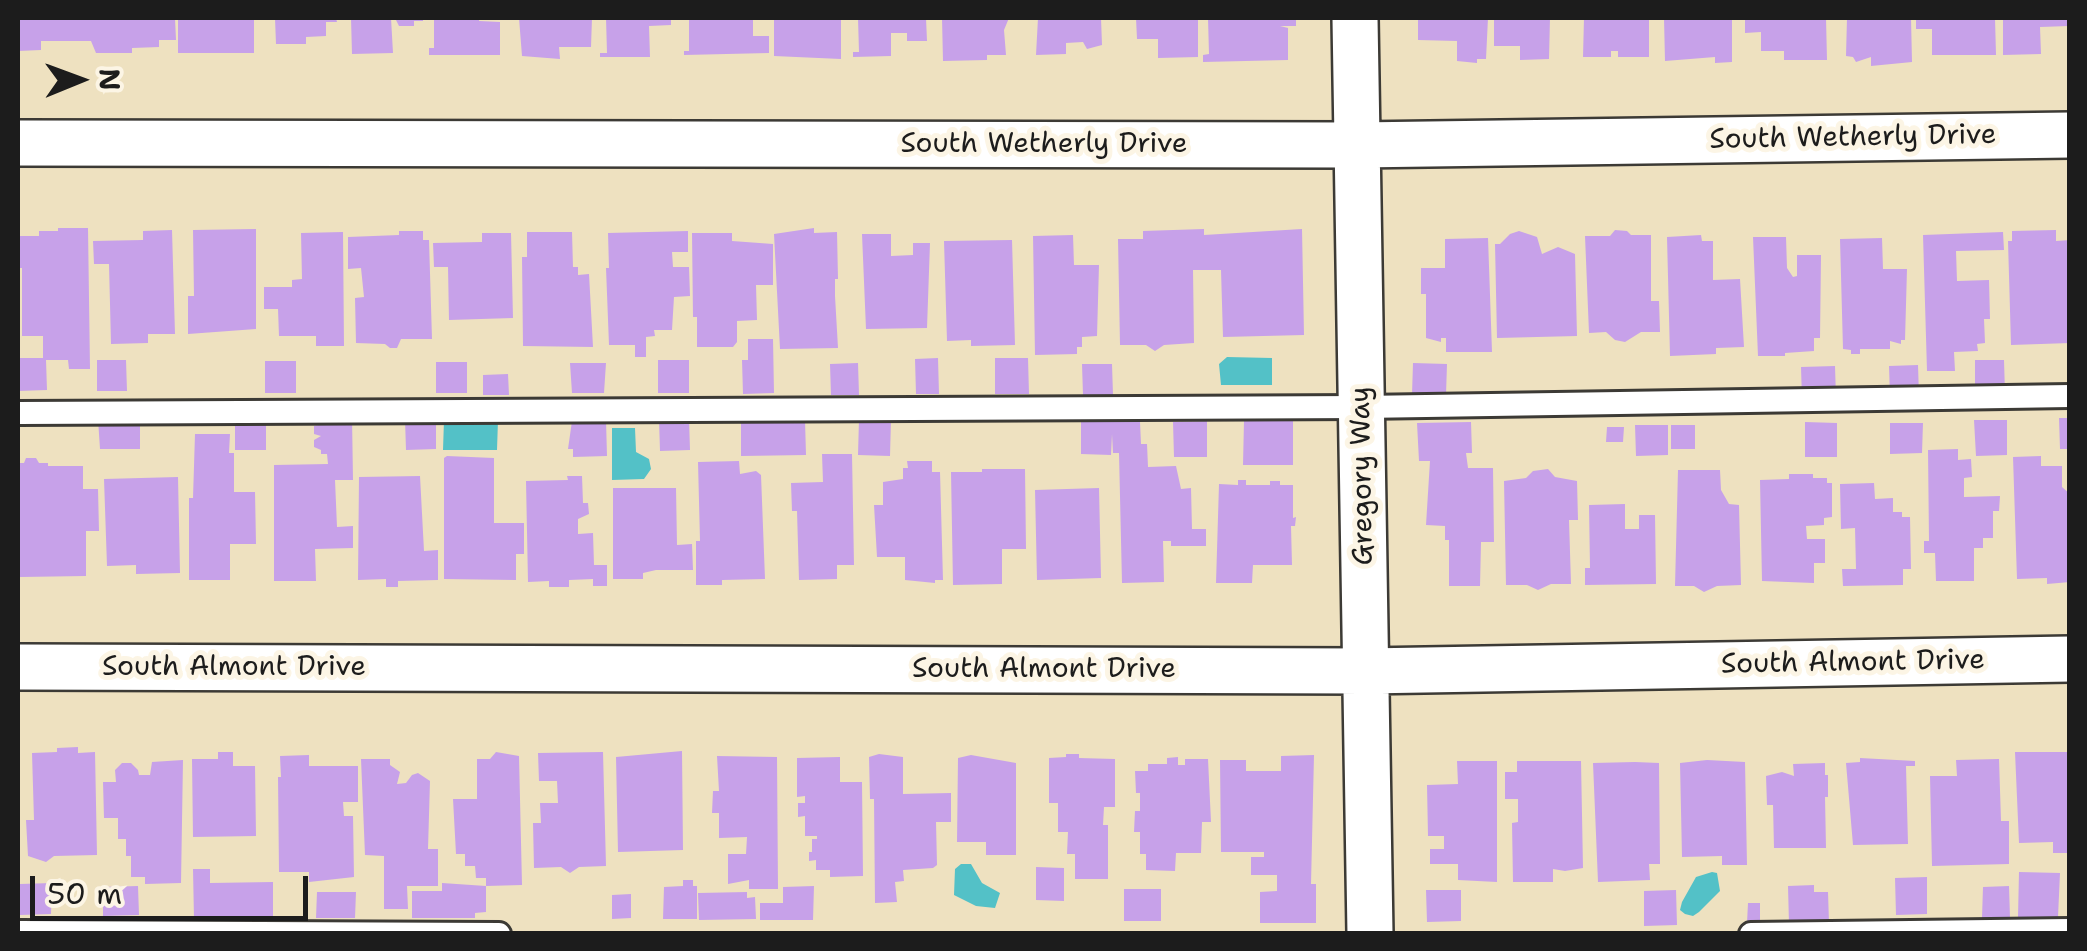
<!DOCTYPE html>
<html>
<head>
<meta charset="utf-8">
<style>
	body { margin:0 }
	#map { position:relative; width:2087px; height:951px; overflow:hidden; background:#eee1c0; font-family:"Shantell Sans",sans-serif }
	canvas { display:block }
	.frame { position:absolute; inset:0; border:20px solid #1c1c1c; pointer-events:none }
	.north { position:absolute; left:30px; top:30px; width:100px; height:100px; -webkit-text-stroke:8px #fcf5e5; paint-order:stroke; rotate:89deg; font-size:28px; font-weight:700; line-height:40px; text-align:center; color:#1c1c1c }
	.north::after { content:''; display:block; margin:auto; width:35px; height:45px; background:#1c1c1c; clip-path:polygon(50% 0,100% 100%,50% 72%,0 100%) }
	.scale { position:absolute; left:30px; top:876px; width:278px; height:45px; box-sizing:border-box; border:5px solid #1c1c1c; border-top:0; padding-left:12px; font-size:30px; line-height:35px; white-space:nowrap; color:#1c1c1c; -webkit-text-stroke:8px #fcf5e5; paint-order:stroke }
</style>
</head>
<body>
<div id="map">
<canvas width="2087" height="951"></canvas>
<div class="frame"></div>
<div class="north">N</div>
<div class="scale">50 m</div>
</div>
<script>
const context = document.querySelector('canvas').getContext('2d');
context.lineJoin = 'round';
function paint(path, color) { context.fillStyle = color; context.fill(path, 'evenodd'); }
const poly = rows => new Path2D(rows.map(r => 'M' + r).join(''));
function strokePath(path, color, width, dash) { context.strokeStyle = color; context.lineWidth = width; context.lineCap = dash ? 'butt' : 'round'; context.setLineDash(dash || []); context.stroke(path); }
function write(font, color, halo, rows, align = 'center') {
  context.font = font + ' "Shantell Sans",sans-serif'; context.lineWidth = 10; context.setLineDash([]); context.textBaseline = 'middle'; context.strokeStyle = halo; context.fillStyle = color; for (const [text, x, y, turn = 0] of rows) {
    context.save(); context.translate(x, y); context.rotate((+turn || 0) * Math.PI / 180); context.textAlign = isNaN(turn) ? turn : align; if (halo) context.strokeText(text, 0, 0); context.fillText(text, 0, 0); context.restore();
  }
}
paint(poly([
	[1227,357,1272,358,1272,385,1221,385,1219,364],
	[444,420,498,420,497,450,443,450],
	[612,428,635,428,636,452,649,459,651,469,644,479,612,480],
	[961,864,971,864,982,883,1000,893,995,908,976,906,954,895,955,869],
	[1712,872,1717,873,1720,891,1699,912,1693,916,1685,914,1680,910,1682,902,1696,877]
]), '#53c1c7');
paint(poly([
	[18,18,175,18,176,40,159,40,159,47,132,48,132,53,96,53,91,41,41,41,41,50,18,51],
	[178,18,254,18,254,53,178,53],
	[275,18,336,18,337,22,326,22,326,36,306,37,306,44,276,44],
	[351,18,391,18,393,53,352,54],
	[395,18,423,18,423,21,414,21,414,26,399,26],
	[434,18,479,18,479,21,500,22,500,55,429,55,429,48,434,48],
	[519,18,592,18,591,47,559,47,560,59,522,56],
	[606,18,671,18,671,25,649,26,650,57,600,57,600,53,607,53],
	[689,18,753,18,753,36,769,36,769,53,684,55,684,51,689,51],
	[774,18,841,18,841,59,774,56],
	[858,18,926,18,927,41,907,41,907,33,891,33,891,56,853,57,853,52,859,52],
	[942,18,1009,18,1004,30,1006,55,987,55,987,60,943,61],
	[1038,18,1101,18,1102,45,1087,49,1083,42,1066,43,1066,54,1036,55],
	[1136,18,1198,18,1198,57,1158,58,1158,39,1137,39],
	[1208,18,1296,18,1296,26,1280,26,1288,28,1288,60,1203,62,1203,55,1209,54],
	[1418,18,1488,18,1486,59,1477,59,1477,63,1457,61,1457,41,1418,40],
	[1494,18,1550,18,1549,59,1520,60,1520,46,1494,46],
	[1584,18,1649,18,1649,57,1618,57,1618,51,1611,51,1611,57,1583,57],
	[1664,18,1732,18,1732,62,1715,63,1715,57,1665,61],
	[1745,18,1826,18,1827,60,1784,60,1784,51,1761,51,1761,32,1745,33],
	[1847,18,1911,18,1912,62,1871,66,1871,57,1856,62,1853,57,1846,56],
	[1916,18,1995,18,1996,55,1932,55,1932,29,1916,29],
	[2003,18,2069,18,2069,26,2040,27,2041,54,2003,55],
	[58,228,88,228,90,369,69,369,68,360,46,360,47,390,18,391,18,358,43,358,43,336,22,336,22,268,18,268,18,236,39,236,39,231,58,231],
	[814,228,814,233,837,232,838,279,835,279,835,296,838,348,780,349,774,234],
	[256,229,256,329,188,334,188,296,194,296,193,230],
	[1204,229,1204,235,1302,229,1304,335,1223,337,1221,270,1193,270,1194,343,1164,345,1155,351,1146,345,1120,345,1118,239,1143,239,1143,231],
	[172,230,175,334,148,334,148,343,111,344,109,264,94,264,93,241,143,240,143,231],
	[1615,230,1627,231,1631,235,1651,235,1651,301,1659,301,1660,332,1641,332,1625,342,1615,340,1606,332,1589,333,1585,236,1610,236],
	[2056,230,2056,241,2070,240,2070,343,2011,345,2008,241,2012,241,2012,231],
	[399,231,423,231,423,240,429,240,432,339,401,339,397,348,390,348,385,344,356,343,355,298,364,297,361,268,348,269,348,237,399,235],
	[688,231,688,252,672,252,673,267,689,267,690,296,674,297,672,330,654,330,655,336,646,337,646,357,635,357,635,345,609,345,606,268,609,268,608,233],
	[1519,231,1537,237,1542,254,1558,247,1575,254,1577,336,1497,338,1495,244,1500,244,1510,234],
	[343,232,344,346,316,346,316,336,279,336,278,309,264,309,264,287,292,287,292,280,302,279,301,233],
	[527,232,572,232,573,267,578,267,578,275,589,274,593,347,523,346,522,257,527,257],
	[2003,232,2004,250,1956,251,1957,281,1989,280,1990,319,1984,319,1985,343,1977,344,1978,351,1954,352,1955,371,1927,371,1923,235],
	[482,233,511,233,513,318,449,320,448,267,434,267,433,243,482,242],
	[692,233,732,233,732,241,773,244,773,285,756,285,757,320,737,321,737,342,733,347,697,347,697,317,693,317],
	[862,234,891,234,891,256,913,255,913,243,930,243,927,328,866,329],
	[1073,235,1074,265,1099,265,1097,336,1082,337,1082,347,1077,347,1077,354,1035,355,1033,236],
	[1701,235,1702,241,1713,241,1713,280,1740,279,1744,347,1716,348,1716,354,1670,356,1667,237],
	[1753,237,1786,237,1787,268,1793,277,1797,276,1797,255,1821,255,1820,338,1814,338,1814,351,1785,353,1785,356,1758,356],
	[1488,238,1492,352,1446,352,1446,338,1441,338,1441,342,1426,338,1426,294,1421,294,1421,268,1445,268,1445,239],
	[1882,238,1883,269,1907,269,1905,340,1901,340,1901,344,1890,341,1890,349,1860,349,1860,354,1851,354,1851,350,1843,349,1840,239],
	[1012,240,1015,345,971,346,971,340,947,341,944,241],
	[748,339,773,339,774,393,743,394,742,360,748,360],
	[938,358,939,394,916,394,915,359],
	[995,358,1028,358,1029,394,995,394],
	[97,360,126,360,127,391,97,391],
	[658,360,689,360,689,393,658,393],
	[1975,360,2004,360,2005,393,1975,393],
	[265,361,296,361,296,393,265,393],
	[436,362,467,362,467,393,436,393],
	[570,363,606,363,604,393,572,393],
	[858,363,859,395,831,395,830,364],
	[1413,363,1447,364,1446,395,1412,395],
	[1082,364,1112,364,1113,395,1083,395],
	[1918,365,1919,396,1890,396,1889,366],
	[1835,366,1836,398,1802,399,1801,367],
	[508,374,509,395,483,395,483,375],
	[235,417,266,417,266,450,235,450],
	[352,417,353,480,335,480,337,527,353,526,353,548,315,549,316,581,274,581,274,465,328,464,327,454,321,454,321,450,314,447,314,440,321,436,314,434,314,426],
	[140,418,140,449,100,449,98,419],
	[2059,418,2070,418,2070,449,2060,449],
	[405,419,436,419,436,449,406,450],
	[659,419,689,419,690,450,660,451],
	[859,419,891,419,890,456,858,455],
	[606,420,607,456,573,457,573,449,568,449,572,421],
	[805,420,806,455,741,456,741,421],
	[1081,420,1140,422,1141,444,1147,444,1148,467,1176,466,1181,489,1191,488,1192,529,1206,529,1206,546,1171,546,1171,541,1163,541,1164,582,1122,583,1119,453,1113,453,1112,434,1111,455,1081,454],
	[1974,420,2007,420,2007,455,1976,456],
	[1207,421,1207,457,1174,457,1173,422],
	[1244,421,1293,421,1293,465,1243,465],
	[1471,422,1472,453,1466,453,1468,468,1493,468,1494,542,1481,542,1480,586,1449,586,1449,540,1445,540,1445,526,1426,525,1430,461,1419,461,1417,423],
	[1805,422,1837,423,1837,457,1805,457],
	[1890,423,1923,423,1922,453,1890,454],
	[1635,425,1668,425,1668,455,1636,456],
	[1671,425,1695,425,1695,449,1671,449],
	[1607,427,1624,427,1623,442,1606,442],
	[195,434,230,434,229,453,234,453,234,492,255,492,256,544,230,544,230,580,189,580,189,498,193,498],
	[1958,449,1958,460,1971,459,1972,477,1964,478,1964,497,2000,496,1999,511,1993,511,1993,538,1983,538,1983,548,1974,548,1974,581,1936,581,1935,553,1924,553,1924,541,1929,541,1928,450],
	[822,454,852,454,854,565,837,565,837,579,799,580,797,511,792,511,791,483,823,482],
	[447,456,494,458,494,523,524,523,524,554,516,554,516,580,444,579,444,458],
	[2041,456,2041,466,2062,466,2062,487,2070,494,2070,582,2047,584,2047,578,2017,579,2013,457],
	[26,458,36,458,39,463,48,463,48,466,83,466,83,489,98,489,99,531,86,531,86,576,20,577,18,463,24,463],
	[739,461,740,474,756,471,761,475,765,579,722,580,722,585,696,585,696,541,700,541,698,462],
	[907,461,932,461,932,472,940,472,943,580,935,580,935,583,905,580,905,557,877,557,874,505,883,505,883,482,903,479,903,468,908,468],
	[982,469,1025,469,1026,549,1002,549,1002,584,953,585,951,472,982,472],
	[1548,469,1555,477,1577,481,1578,520,1569,520,1571,584,1551,584,1538,590,1527,585,1506,585,1504,481,1526,478,1533,471],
	[1678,470,1720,470,1721,490,1729,504,1739,505,1741,585,1717,586,1704,592,1694,586,1675,586],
	[1789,474,1813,474,1813,478,1827,478,1827,483,1832,483,1832,517,1824,518,1824,525,1806,526,1807,539,1825,539,1825,563,1814,563,1814,583,1762,581,1760,480,1789,479],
	[420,476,424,551,438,550,438,580,398,581,398,587,386,587,386,579,358,580,359,477],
	[567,476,582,476,583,503,588,503,589,514,578,519,578,534,593,533,594,565,607,565,607,586,593,586,593,579,569,580,569,587,549,587,549,581,528,582,526,481,568,480],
	[178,477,180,573,136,574,136,565,107,566,104,479],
	[1238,480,1246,480,1246,485,1270,485,1270,481,1280,481,1280,485,1293,485,1293,518,1296,517,1295,526,1291,526,1292,565,1253,565,1252,583,1216,583,1219,484,1238,485],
	[1874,483,1875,499,1893,498,1893,512,1902,512,1902,517,1910,517,1911,569,1903,569,1903,585,1843,586,1842,569,1856,569,1855,528,1841,529,1840,484],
	[613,488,676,488,677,545,692,544,693,570,656,570,643,573,643,579,613,579],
	[1099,488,1101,578,1037,580,1035,490],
	[1625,504,1625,529,1639,529,1639,515,1655,515,1656,584,1585,585,1585,568,1590,568,1589,505],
	[78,747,78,753,95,752,97,855,54,856,46,862,28,856,26,820,34,820,32,753,57,752,57,748],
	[682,751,683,850,618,852,616,757],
	[218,752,233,752,233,766,255,766,256,836,193,837,192,759,218,759],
	[496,752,519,756,522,885,486,886,486,878,476,878,475,866,465,866,465,854,456,854,453,799,477,799,477,759,490,759],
	[603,752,606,866,579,867,570,873,561,867,534,868,533,823,541,823,540,803,558,803,557,781,539,781,538,753],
	[2015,752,2070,752,2070,853,2053,853,2053,842,2019,843],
	[879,754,903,757,903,794,951,793,951,822,936,822,937,865,933,868,903,870,904,881,895,882,897,902,875,903,874,799,870,799,869,757],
	[1066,754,1079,754,1079,758,1115,759,1115,807,1104,807,1103,825,1108,825,1108,879,1075,879,1075,854,1067,854,1068,832,1058,832,1058,803,1049,803,1049,758,1066,757],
	[309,755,309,766,358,766,358,802,343,802,344,816,353,816,354,877,309,882,309,872,279,872,278,777,281,777,280,756],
	[971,755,1016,763,1016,855,986,855,986,842,957,842,958,758],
	[1314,755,1311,884,1316,884,1316,923,1260,923,1260,892,1277,891,1277,875,1251,875,1251,857,1264,857,1264,852,1221,852,1220,760,1246,760,1246,771,1281,771,1281,756],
	[717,756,777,757,778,889,749,889,749,880,728,884,728,854,746,854,747,837,719,838,719,813,712,813,713,791,719,791],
	[840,757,840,782,862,782,863,876,830,877,830,870,816,870,816,860,809,861,809,852,812,852,812,839,817,839,817,836,805,836,805,816,798,817,798,803,805,803,805,796,797,797,797,758],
	[1178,757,1178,765,1185,765,1185,759,1208,759,1211,822,1202,822,1201,853,1176,853,1175,871,1146,870,1146,854,1140,854,1140,832,1134,832,1135,811,1140,811,1140,793,1136,793,1135,771,1148,771,1148,764,1167,764,1167,758],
	[1860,758,1915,761,1915,766,1906,766,1908,844,1853,845,1846,763,1860,762],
	[361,759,390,759,390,765,400,772,397,784,406,783,412,775,418,773,430,781,428,849,438,849,438,886,407,886,408,909,384,909,384,856,365,855],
	[1999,759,2001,821,2009,821,2009,864,1932,866,1930,776,1957,776,1956,760],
	[183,760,181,883,145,884,145,877,131,877,131,856,126,856,126,839,118,839,118,818,104,818,103,782,116,782,115,770,122,763,131,763,138,770,139,775,150,775,152,762],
	[1707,760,1745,762,1747,865,1722,865,1722,856,1682,857,1680,763],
	[1457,761,1497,761,1497,882,1458,880,1458,864,1430,864,1430,849,1444,849,1444,836,1428,836,1427,785,1458,784],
	[1517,761,1581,761,1583,868,1565,871,1553,869,1553,882,1513,882,1512,823,1518,822,1518,799,1505,799,1505,772,1517,772],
	[1635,762,1659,763,1660,864,1649,864,1650,880,1598,882,1593,763],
	[1825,763,1825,775,1828,775,1828,797,1825,797,1826,848,1774,848,1773,805,1767,805,1766,776,1782,772,1794,776,1793,764],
	[1036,867,1064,868,1064,901,1036,900],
	[193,869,210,869,210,883,273,882,273,917,194,919],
	[2019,872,2060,873,2058,917,2018,917],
	[1927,877,1927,914,1896,915,1895,878],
	[683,880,693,880,693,886,697,886,697,919,663,919,664,887,683,886],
	[52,883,51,914,20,915,20,884],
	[442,883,486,886,486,912,475,913,475,918,412,918,412,891,442,891],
	[1814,885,1814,892,1828,892,1829,923,1789,924,1788,886],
	[138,886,139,915,103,916,103,887],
	[814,886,813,920,760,920,760,903,783,903,783,887],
	[2009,886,2010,918,1982,918,1983,887],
	[1124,889,1161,889,1161,921,1124,921],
	[1426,890,1461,890,1461,921,1427,922],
	[1676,890,1677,925,1644,926,1644,891],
	[317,892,356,892,355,918,316,918],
	[747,892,747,898,755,897,756,919,699,920,698,893],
	[631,894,631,918,612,919,612,895],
	[1748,903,1760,903,1760,924,1747,923]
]), '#c7a1e9');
const service = poly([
	[18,413,1362,407,2070,396],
	[18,932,499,934],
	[1751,934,2070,930]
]);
const minor = poly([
	[1355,18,1370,934],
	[18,143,1358,145,2070,135],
	[18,667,1366,671,2070,659]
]);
strokePath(service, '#3c3a35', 28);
strokePath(minor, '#3c3a35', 50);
strokePath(service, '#fff', 22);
strokePath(minor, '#fff', 45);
write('28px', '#1c1c1c', '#fcf5e5', [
	["South Wetherly Drive",1853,138,-1],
	["South Wetherly Drive",1044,145],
	["Gregory Way",1363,476,-91],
	["South Almont Drive",1853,663,-1],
	["South Almont Drive",234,668],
	["South Almont Drive",1044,670]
]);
</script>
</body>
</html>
